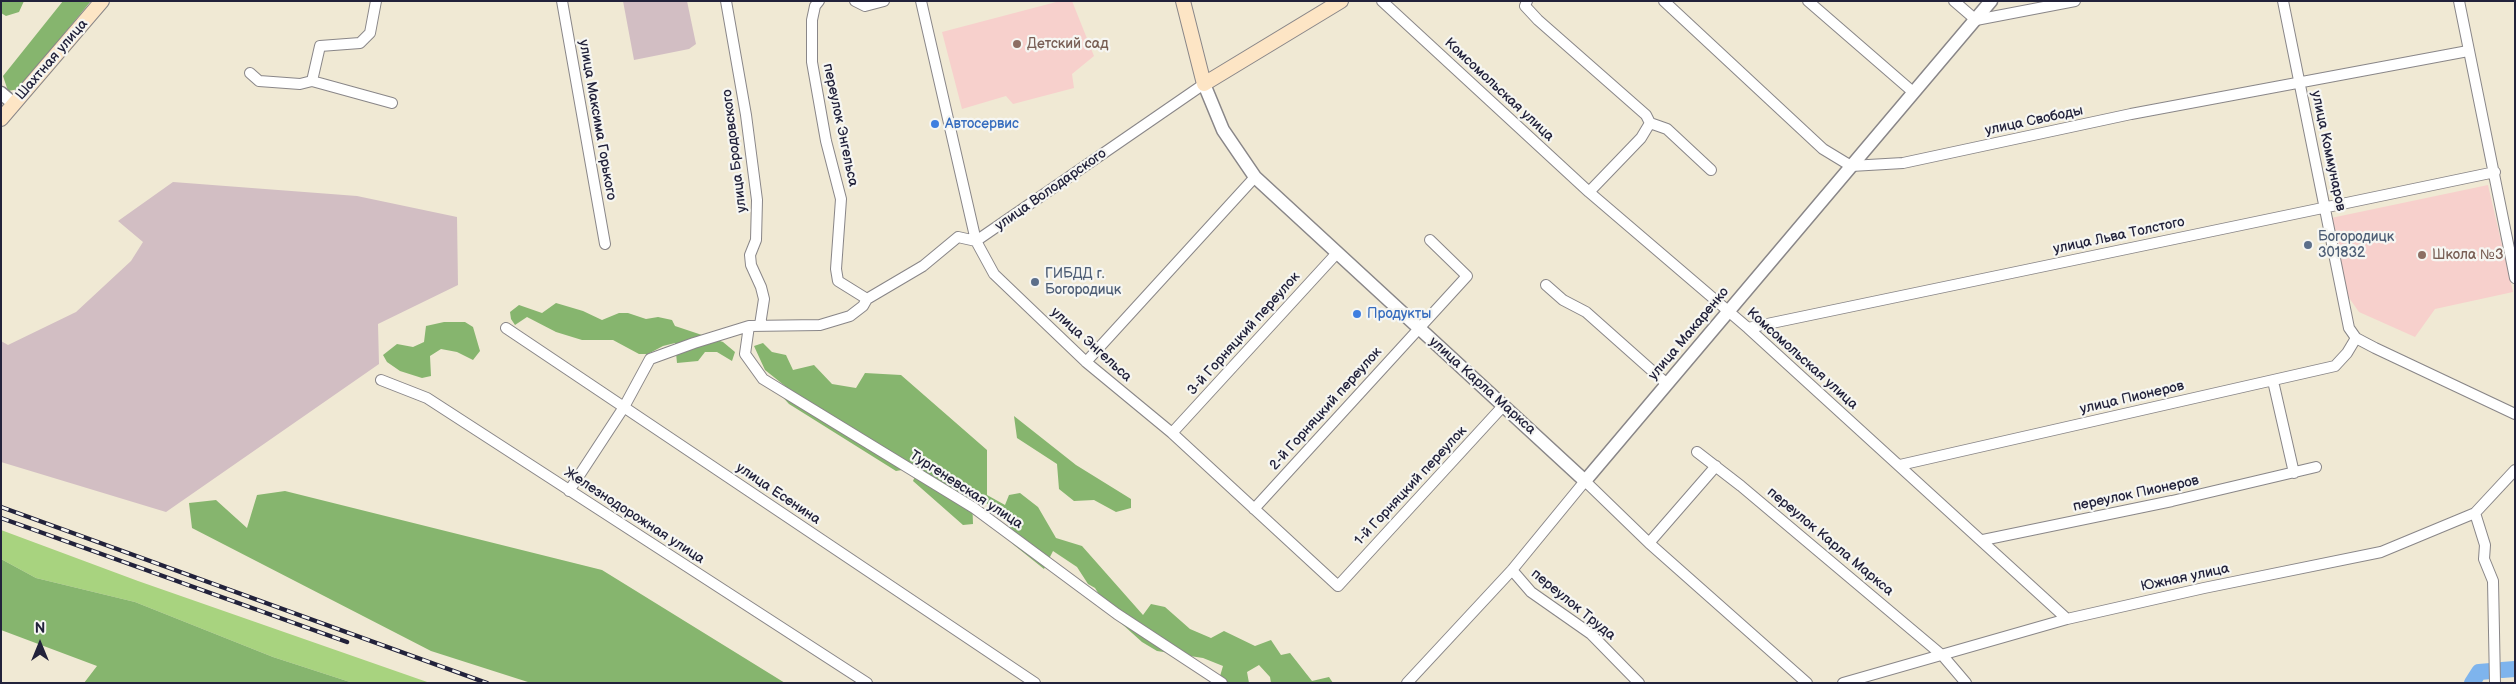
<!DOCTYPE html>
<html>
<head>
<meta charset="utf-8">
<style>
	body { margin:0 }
	#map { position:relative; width:2516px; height:684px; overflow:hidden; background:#f0e9d4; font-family:"Balsamiq Sans",sans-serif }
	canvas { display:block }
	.frame { position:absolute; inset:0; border:2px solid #22223b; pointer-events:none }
	.north { position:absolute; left:15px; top:619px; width:50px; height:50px; -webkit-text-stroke:4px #f6f6f2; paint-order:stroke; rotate:0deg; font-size:14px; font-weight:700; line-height:20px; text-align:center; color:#22223b }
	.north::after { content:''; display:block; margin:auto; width:18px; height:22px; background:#22223b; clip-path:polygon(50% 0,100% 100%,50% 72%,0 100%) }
</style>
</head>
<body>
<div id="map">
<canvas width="2516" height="684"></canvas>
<div class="frame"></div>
<div class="north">N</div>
</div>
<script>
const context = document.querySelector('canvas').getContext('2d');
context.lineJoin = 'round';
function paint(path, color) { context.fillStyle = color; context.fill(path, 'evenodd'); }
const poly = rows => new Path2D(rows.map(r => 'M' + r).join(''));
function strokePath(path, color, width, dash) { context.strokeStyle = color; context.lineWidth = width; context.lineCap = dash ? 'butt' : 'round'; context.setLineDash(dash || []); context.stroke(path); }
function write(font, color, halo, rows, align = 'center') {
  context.font = font + ' "Balsamiq Sans",sans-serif'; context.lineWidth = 4.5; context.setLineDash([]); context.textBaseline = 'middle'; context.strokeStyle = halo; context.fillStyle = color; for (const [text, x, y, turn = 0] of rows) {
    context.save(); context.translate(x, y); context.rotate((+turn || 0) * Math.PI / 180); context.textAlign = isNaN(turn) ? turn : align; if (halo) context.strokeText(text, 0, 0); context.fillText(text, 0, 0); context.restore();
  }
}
paint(poly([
	[1060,1,1072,1,1094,56,1072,74,1074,88,1013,104,1006,96,962,109,942,32],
	[2488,185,2513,292,2435,309,2415,337,2359,312,2347,295,2331,218]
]), '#f7d0cc');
paint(poly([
	[623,1,687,1,696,44,689,49,634,60],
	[173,182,357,196,457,217,458,285,378,324,379,364,166,512,1,462,1,341,8,345,76,312,131,261,143,242,118,221]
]), '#d2bec3');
paint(poly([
	[1,530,138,581,430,683,353,683,273,657,135,602,36,578,1,559]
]), '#a8d37f');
paint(poly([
	[1,1,24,1,19,12,6,16,1,13],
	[63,1,91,1,19,89,8,91,3,76],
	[556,303,583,311,602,320,619,313,628,313,646,319,658,317,672,320,675,326,723,342,735,352,732,361,717,352,705,352,698,361,677,363,675,343,663,346,648,354,639,354,613,340,582,340,556,332,527,317,515,325,511,319,510,312,519,305,542,313],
	[444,322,465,322,473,327,480,351,473,360,457,352,441,349,430,356,431,376,422,378,400,371,387,362,383,355,397,344,413,347,424,342,426,326],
	[763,343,772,352,786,355,793,370,814,365,832,384,856,388,865,373,901,375,987,450,987,495,1005,505,1009,495,1020,493,1038,507,1056,538,1082,546,1143,615,1151,604,1165,607,1190,629,1211,638,1224,631,1255,646,1271,640,1281,655,1290,653,1312,681,1329,677,1333,683,1271,683,1270,677,1259,665,1247,672,1249,683,1218,683,1223,666,1203,658,1157,651,1142,642,1112,615,1095,588,1088,584,1077,567,1053,551,1044,569,1014,545,1007,538,1010,517,972,495,973,524,963,525,913,481,919,467,896,471,789,404,779,393,785,386,765,370,754,346],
	[1014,416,1076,465,1131,499,1131,508,1116,512,1094,500,1074,501,1059,489,1057,464,1017,438],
	[285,491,602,570,785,683,531,683,431,651,192,528,189,503,216,500,247,528,257,495],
	[1,559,36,578,135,602,273,657,353,683,84,683,97,666,1,630]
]), '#86b56e');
strokePath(poly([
	[2502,670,2515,669],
	[2472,683,2479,672,2491,671]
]), '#7eb4ed', 16);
const minor = poly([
	[562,1,605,244],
	[726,1,746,115,757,200,756,240,750,255,751,265,761,287,764,299,760,325],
	[819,1,815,6,812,20,812,62,826,141,841,199,836,269,838,281,867,299],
	[855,1,865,6,884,1],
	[921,1,976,241,994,274,1086,362,1172,433,1338,586,1504,405],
	[1382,1,1589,192,1748,328,2067,619],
	[1527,1,1525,6,1538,20,1646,115,1650,123],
	[1664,1,1823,149,1851,166,1903,163,2131,114,2468,51],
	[1808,1,1913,92],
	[1954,1,1976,20,2075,1],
	[2283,1,2349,328,2356,338,2375,348,2515,414],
	[2459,1,2515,278],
	[250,73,259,81,300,84,312,81],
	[312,81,320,46,360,43,370,33,376,1],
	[312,81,392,103],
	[1650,123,1667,129,1711,170],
	[1589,192,1641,138,1650,123],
	[1546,285,1563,300,1586,312,1667,384],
	[749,326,745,354,763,379,974,508,1117,614,1222,683],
	[506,328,1035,683],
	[1748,328,2495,172],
	[1086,362,1255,177],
	[381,380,427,398,867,683],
	[2273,381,2294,473],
	[1172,433,1337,253],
	[1697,452,1741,486,1943,656,1966,683],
	[1900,465,2335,366,2347,353,2356,338],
	[569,491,624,407,650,359,694,343,749,326,820,325,850,316,863,306,867,299,923,266,958,237,976,241,1204,84],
	[1254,509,1467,276,1430,240],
	[2475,513,2485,545,2484,559,2493,581,2495,683],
	[1983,540,2172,501,2316,467],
	[1649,543,1716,466],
	[1512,570,1531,592,1591,634,1639,683],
	[1407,683,1512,570,1585,481,1649,543,1807,683],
	[1843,683,2067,619,2204,588,2381,552,2475,513,2515,470]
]);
const tertiary = poly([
	[1204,84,1223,130,1255,177,1585,481,1991,1],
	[1,93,14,104]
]);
const secondary = poly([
	[1183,1,1204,84,1341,1],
	[1,119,102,1]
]);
strokePath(minor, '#898688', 12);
strokePath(tertiary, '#898688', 15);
strokePath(secondary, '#898688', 16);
strokePath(minor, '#fff', 10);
strokePath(tertiary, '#fff', 12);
strokePath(secondary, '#fde5c5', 14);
const rail = poly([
	[1,507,487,683],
	[1,518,347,642]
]);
strokePath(rail, '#22223b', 4.5);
strokePath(rail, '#f6f6f2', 2.5, [8]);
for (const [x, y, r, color] of [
	[1017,44,5,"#8d6e63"],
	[935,124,5,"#3f7fe0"],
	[2308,245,5,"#5c6f8a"],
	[2422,255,5,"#8d6e63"],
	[1035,282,5,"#5c6f8a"],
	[1357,314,5,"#3f7fe0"]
]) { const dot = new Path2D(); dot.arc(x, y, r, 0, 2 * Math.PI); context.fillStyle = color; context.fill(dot); strokePath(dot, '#f6f6f2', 2); }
write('14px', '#785e54', '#f6f6f2', [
	["Детский сад",1027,44],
	["Школа №3",2432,255]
], 'left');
write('14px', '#22223b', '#f6f6f2', [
	["Шахтная улица",52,60,-49],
	["Комсомольская улица",1499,90,43],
	["улица Максима Горького",597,120,80],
	["улица Свободы",2034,121,-12],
	["переулок Энгельса",840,125,78],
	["улица Бродовского",735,151,-97],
	["улица Коммунаров",2328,151,78],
	["улица Володарского",1051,190,-35],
	["улица Льва Толстого",2119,236,-12],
	["3-й Горняцкий переулок",1244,334,-48],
	["улица Макаренко",1689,334,-50],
	["улица Энгельса",1091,345,42],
	["Комсомольская улица",1802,359,42],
	["улица Карла Маркса",1482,386,42],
	["улица Пионеров",2132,398,-13],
	["2-й Горняцкий переулок",1326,409,-48],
	["1-й Горняцкий переулок",1411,486,-47],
	["Тургеневская улица",966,490,33],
	["улица Есенина",778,494,34],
	["переулок Пионеров",2136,494,-12],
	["Железнодорожная улица",634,516,33],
	["переулок Карла Маркса",1830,542,40],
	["Южная улица",2185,578,-12],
	["переулок Труда",1573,605,39]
]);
write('14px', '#366cbe', '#f6f6f2', [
	["Автосервис",945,124],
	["Продукты",1367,314]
], 'left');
write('14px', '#4e5e75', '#f6f6f2', [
	["Богородицк",2318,237],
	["301832",2318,253],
	["ГИБДД г.",1045,274],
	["Богородицк",1045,290]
], 'left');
</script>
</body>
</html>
